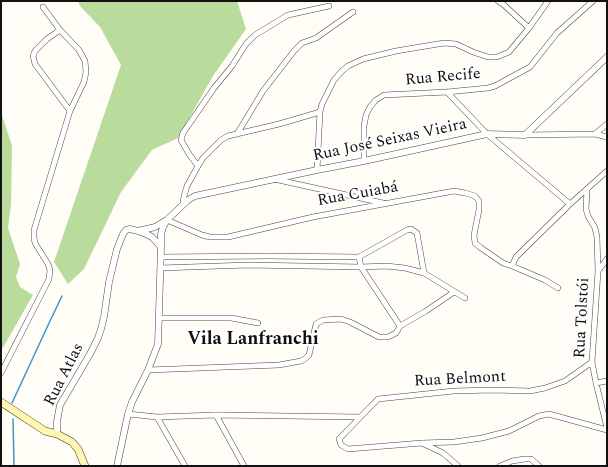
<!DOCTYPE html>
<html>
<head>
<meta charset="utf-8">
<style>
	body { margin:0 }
	#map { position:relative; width:608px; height:467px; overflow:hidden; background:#fffdf5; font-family:Spectral,serif }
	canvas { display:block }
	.frame { position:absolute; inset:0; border:2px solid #111; pointer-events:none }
</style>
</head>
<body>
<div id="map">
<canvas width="608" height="467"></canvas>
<div class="frame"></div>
</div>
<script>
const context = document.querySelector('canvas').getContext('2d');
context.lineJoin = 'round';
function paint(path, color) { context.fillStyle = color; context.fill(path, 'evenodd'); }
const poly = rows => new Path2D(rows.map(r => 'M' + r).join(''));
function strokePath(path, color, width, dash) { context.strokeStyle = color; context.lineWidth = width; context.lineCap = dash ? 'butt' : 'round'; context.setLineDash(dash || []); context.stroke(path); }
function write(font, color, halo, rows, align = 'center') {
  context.font = font + ' Spectral,serif'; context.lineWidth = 4; context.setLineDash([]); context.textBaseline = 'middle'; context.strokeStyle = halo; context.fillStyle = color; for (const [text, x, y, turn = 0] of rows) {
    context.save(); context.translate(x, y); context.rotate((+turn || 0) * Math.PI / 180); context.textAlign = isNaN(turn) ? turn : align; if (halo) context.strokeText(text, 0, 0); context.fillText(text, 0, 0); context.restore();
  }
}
paint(poly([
	[78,1,237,1,246,29,213,76,178,138,152,150,121,192,84,269,68,284,54,262,121,65,100,27,80,6],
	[1,112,12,146,11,204,8,228,20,264,16,277,20,287,33,295,1,351]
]), '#b9dc9c');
strokePath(poly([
	[12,403,50,321,62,296],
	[13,419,14,466]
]), '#3f96cf', 1.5);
const minor = poly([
	[498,1,504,5,529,28],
	[60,30,47,39,35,51,33,56,35,64,70,111],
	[447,92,487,134,570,204],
	[237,134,263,91,294,51,302,43,316,38,353,12],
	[595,134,607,124],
	[525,135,595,134,607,137],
	[364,161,364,126,366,115,370,107,376,100,384,95,447,92,488,88,495,86,530,67,557,33,593,1],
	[198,166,189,154,181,140,183,133,214,88,232,66,246,44,255,35,288,15,329,6],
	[317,170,320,112,322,104,334,80,342,71,348,66,363,59,396,51,444,43,456,44,473,52,488,57,497,57,509,52,529,28,548,1],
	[274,179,383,203],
	[587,189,586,209,588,216,595,228,597,237,598,271,592,362,596,383,607,428],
	[183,204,184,196,187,186,198,166,203,158,221,140,228,136,279,124,320,112],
	[167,220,202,235,210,237,228,237,313,217,454,191,465,193,475,196,479,201,479,210,474,235,475,243,481,248,503,263,512,266,516,257,570,204,607,171],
	[160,257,268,256,359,257,407,230,411,229,417,233,424,273],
	[359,257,361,267,400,326],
	[512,266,545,280,558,288],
	[160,268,248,265,361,267,386,266,405,268,424,273,465,298],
	[598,271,607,259],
	[159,318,231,318,258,323],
	[592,362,565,381,545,388,530,391,493,390,454,391,378,399,339,439,341,445,348,449,422,443,454,442,482,438,509,431,539,416,549,414,607,430],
	[148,370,279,365,301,361,306,358,309,355,316,324,323,320,341,319,350,322,379,337,388,337,396,333,400,326,426,311,454,292],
	[1,373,49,279,50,270,48,264,35,243,34,238,34,230,70,111,84,82,86,72,85,61,79,50,60,30,43,7],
	[596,383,607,381],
	[128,414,157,417,216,415,360,417],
	[216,415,244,466],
	[157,417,185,466],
	[422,443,443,453,458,466],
	[500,466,512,461,525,459,531,459,539,466]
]);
const tertiary = poly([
	[138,231,146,234,152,237,161,247],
	[57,434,57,421,60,405,90,354,98,338,101,329,104,317,109,282,117,249,123,234,126,230,130,229,138,231,155,227,165,221],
	[117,466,128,414,132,402,148,370,158,344,161,247,161,234,163,227,167,220,188,200,195,196,317,170,364,161,487,134,525,135,607,57]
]);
const secondary = poly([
	[1,402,45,431,57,434,72,442,78,449,85,466]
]);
strokePath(minor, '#444', 6);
strokePath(tertiary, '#444', 7);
strokePath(secondary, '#333', 8);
strokePath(minor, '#fff', 5);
strokePath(tertiary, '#fff', 6);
strokePath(secondary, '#fff6b0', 7);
write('16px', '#111', '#fff', [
	["Rua Recife",443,78,-5],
	["Rua José Seixas Vieira",390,141,-12],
	["Rua Cuiabá",358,195,-10],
	["Rua Tolstói",583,318,-87],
	["Rua Atlas",65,375,-63],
	["Rua Belmont",460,380,-3]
]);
write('bold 18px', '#111', '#fff', [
	["Vila Lanfranchi",253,340]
]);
</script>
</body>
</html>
